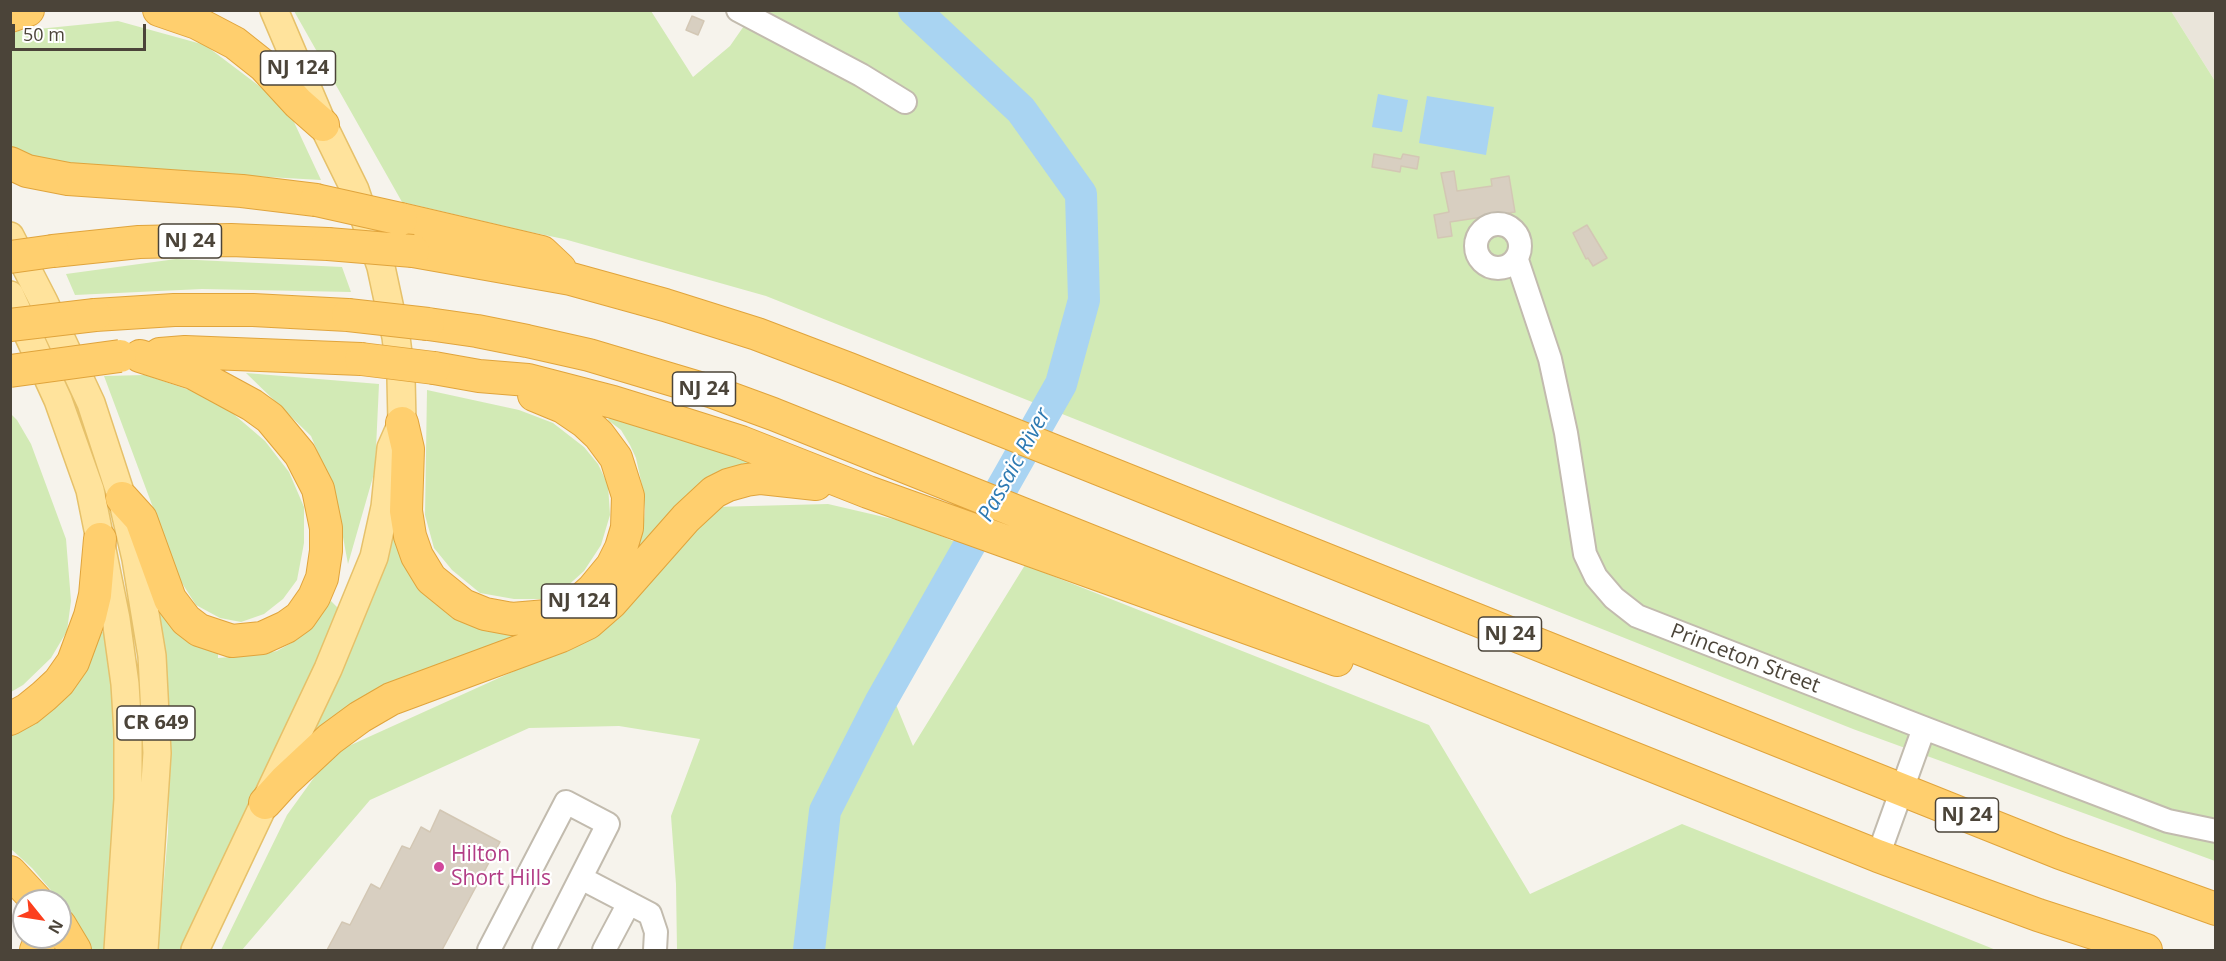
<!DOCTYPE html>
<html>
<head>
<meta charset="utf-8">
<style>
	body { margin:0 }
	#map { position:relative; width:2226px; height:961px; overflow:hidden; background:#f6f3ec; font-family:"Open Sans",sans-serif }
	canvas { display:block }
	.frame { position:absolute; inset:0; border:12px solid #4b4439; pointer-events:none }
	.north { position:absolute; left:12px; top:889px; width:60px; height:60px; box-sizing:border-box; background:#fff; border:2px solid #b7b4b0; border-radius:50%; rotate:120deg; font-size:16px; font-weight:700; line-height:24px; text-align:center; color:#4b4439 }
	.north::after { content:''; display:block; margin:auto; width:21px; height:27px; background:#fc3f1d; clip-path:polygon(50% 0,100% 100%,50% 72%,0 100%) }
	.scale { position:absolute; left:12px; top:24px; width:134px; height:27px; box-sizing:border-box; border:3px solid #4b4439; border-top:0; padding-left:8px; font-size:18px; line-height:21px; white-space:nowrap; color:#4b4439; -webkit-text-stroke:4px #fff; paint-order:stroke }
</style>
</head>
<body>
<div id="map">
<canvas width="2226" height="961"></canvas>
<div class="frame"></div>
<div class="north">N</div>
<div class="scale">50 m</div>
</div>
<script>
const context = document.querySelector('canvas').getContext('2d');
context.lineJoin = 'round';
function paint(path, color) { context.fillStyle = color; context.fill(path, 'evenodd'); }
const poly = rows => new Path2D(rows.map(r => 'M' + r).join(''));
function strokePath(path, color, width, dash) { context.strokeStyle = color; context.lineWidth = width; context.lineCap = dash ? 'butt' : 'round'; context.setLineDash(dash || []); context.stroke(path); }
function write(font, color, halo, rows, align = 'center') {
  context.font = font + ' "Open Sans",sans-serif'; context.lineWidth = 4.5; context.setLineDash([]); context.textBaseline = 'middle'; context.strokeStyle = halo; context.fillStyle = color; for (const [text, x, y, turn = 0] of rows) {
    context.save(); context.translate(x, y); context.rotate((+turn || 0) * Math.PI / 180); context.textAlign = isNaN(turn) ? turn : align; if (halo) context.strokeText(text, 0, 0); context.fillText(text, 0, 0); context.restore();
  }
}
paint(poly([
	[2171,11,2215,11,2215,81]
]), '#eae5da');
paint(poly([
	[755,10,2171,11,2215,81,2215,861,1853,729,766,296,564,239,525,231,402,202,294,11,651,11,693,77,730,46],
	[118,21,205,45,287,107,321,180,71,166,20,156,11,147,10,35,18,31],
	[176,259,342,267,351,292,202,289,75,295,66,274],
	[246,373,379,384,375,470,348,564,335,494,311,436],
	[145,375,216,399,265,441,289,472,304,507,304,543,297,580,283,599,264,614,241,622,220,618,196,605,180,580,104,376],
	[427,390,519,410,553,423,584,447,598,464,608,485,610,515,601,545,584,571,553,599,514,599,480,593,452,570,434,548,425,515],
	[11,414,17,420,31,444,66,539,71,601,67,631,51,658,23,685,11,692],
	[610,416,761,465,631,559,643,532,645,509,643,490,636,458,630,445,621,430,608,420],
	[828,504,914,524,955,542,885,678,913,746,1025,565,1429,725,1530,894,1682,824,1996,950,677,950,676,884,671,816,700,739,619,726,529,728,370,800,242,950,221,950,287,815,331,754,596,634,616,621,651,576,713,507],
	[393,527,403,554,520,632,518,639,314,733],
	[156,601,218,651,218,658,255,655,277,651,293,642,309,629,331,601,342,612,181,950,158,950,168,833,169,781,168,727],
	[100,632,106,632,112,663,116,757,115,832,105,950,85,950,60,901,32,868,11,849,10,731]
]), '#d2eab5');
paint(poly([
	[1378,94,1408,100,1402,132,1372,127],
	[1427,96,1494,107,1486,155,1419,143]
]), '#a9d4f2');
strokePath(poly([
	[809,950,825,811,880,703,1061,384,1084,300,1081,194,1021,110,914,10]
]), '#a9d4f2', 32);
const building = poly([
	[692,16,704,21,698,35,686,30,692,16],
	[1374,154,1401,159,1403,154,1419,157,1417,169,1401,166,1400,172,1372,167,1374,154],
	[1454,171,1457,191,1492,186,1491,179,1509,176,1515,212,1450,222,1452,236,1438,238,1434,215,1449,212,1441,173,1454,171],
	[1587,225,1607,258,1593,266,1588,258,1586,259,1573,233,1587,225],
	[440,810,500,842,442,950,327,950,342,922,350,925,371,884,380,889,402,846,410,849,421,827,430,832,440,810]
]);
paint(building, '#d8cfc1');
strokePath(building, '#d3c7b4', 1.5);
const minor = poly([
	[738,10,861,75,905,102],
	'1476 246a22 22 0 1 1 44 0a22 22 0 1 1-44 0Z',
	[1517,260,1550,359,1566,433,1585,554,1596,577,1614,598,1637,616,1924,728,2168,821,2216,831],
	[1878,856,1924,728],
	[581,878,650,914,656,932,655,950],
	[489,950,566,802,608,824,544,950],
	[604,950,629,903]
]);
const major = poly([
	[10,236,44,302,91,403,122,498,136,559,152,656,157,753,144,950],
	[10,295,58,400,90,490,116,619,125,684,128,733,128,799,118,950],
	[195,950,328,669,374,557,385,507,391,448,402,423,401,378,396,337,381,267,355,190,323,125,274,10]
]);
const highway = poly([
	[159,10,197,23,235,43,264,66,298,103,323,125],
	[10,16,28,10],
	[10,163,27,171,68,179,242,191,316,200],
	[401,219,542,252,560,269],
	[53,251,139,242,231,240,328,244],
	[413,251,571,279,665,305,757,334,849,369,2060,853,2216,909],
	[95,315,174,310,253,310,348,315],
	[428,324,477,331,527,341,589,355,713,392,773,414,1878,856,2038,915,2146,950],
	[160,354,185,352,361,359],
	[434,368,479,376,528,380,613,402,681,423,741,442,868,492,1337,660],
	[402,423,408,449,406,511,410,536,417,556,431,579,463,605,485,614,512,619,547,616,560,611,582,599,593,589,612,566,621,548,627,528,628,496,616,458,599,435,585,422,563,407,534,395],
	[122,498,141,519,170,599,186,620,199,630,232,641,262,638,286,627,300,617,314,597,322,578,326,551,326,528,318,489,300,454,270,418,252,405,193,373,140,356],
	[10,719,28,709,44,696,59,682,73,662,90,616,95,595,100,539],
	[265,803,285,781,330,739,360,717,391,699,561,636,588,623,611,603,686,518,714,492,728,485,746,480,761,478,816,484],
	[10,872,37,901],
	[60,925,75,950],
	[36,950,42,937]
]);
strokePath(minor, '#c2bbae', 26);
strokePath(major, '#e6c16a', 30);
strokePath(highway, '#e0a43c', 34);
strokePath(minor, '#fff', 22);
strokePath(major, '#ffe39c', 27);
strokePath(highway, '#ffcf6e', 32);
const highwayBridge = poly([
	[316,200,401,219],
	[328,244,413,251],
	[10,257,53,251],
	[348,315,428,324],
	[10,325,95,315],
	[361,359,434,368],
	[10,371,120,356]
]);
strokePath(highwayBridge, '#e0a43c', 34, []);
strokePath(highwayBridge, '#ffcf6e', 32);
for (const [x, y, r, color] of [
	[439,867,6,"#d1479c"]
]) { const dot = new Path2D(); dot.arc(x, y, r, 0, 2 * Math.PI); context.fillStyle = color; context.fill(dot); strokePath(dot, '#fff', 2); }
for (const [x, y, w] of [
	[298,68,75],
	[190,241,63],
	[704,389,63],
	[579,601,75],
	[1510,634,63],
	[156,723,78],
	[1967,815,63]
]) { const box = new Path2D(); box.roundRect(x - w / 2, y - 17, w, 34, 4.5); context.fillStyle = '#fff'; context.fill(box); strokePath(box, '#4b4439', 1.5); }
write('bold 20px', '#4b4439', null, [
	["NJ 124",298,68],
	["NJ 24",190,241],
	["NJ 24",704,389],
	["NJ 124",579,601],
	["NJ 24",1510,634],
	["CR 649",156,723],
	["NJ 24",1967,815]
]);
write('21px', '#4b4439', '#fff', [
	["Princeton Street",1745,659,21]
]);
write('21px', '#b23c85', '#fff', [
	["Hilton",451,855],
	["Short Hills",451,879]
], 'left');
write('italic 22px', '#2e7ab2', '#fff', [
	["Passaic River",1015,465,-61]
]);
</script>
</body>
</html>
